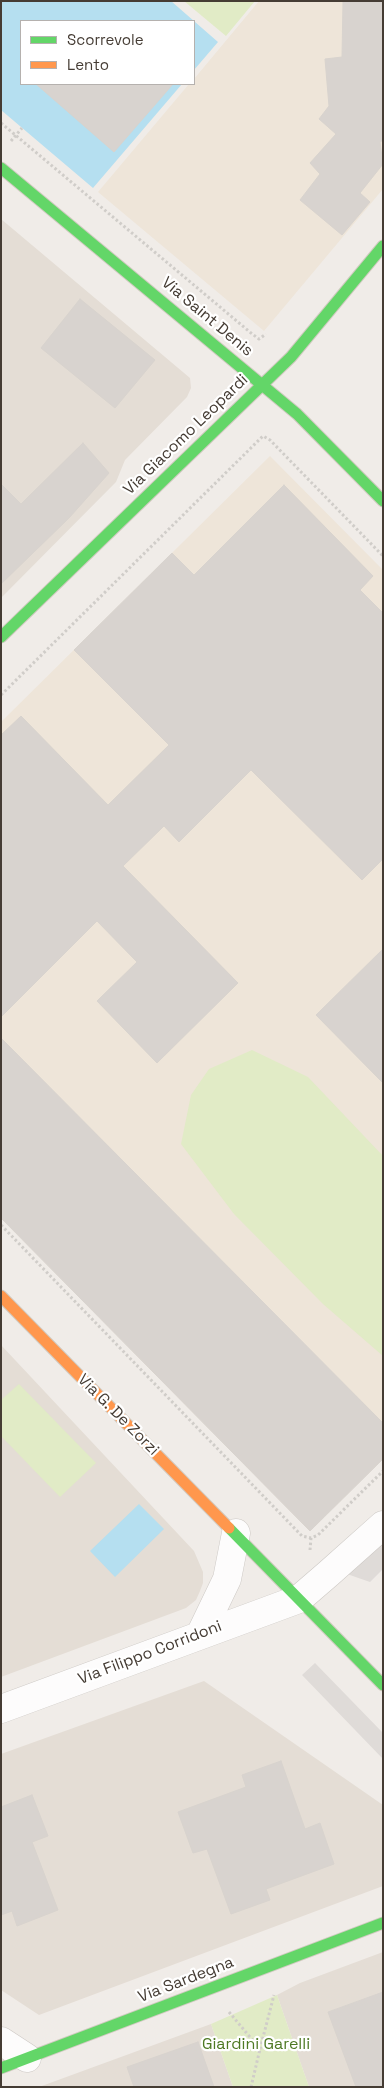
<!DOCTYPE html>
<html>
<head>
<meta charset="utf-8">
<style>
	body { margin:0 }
	#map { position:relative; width:384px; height:2088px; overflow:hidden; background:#f0ece8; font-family:"Space Grotesk",sans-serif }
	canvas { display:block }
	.frame { position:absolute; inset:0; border:2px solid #453c34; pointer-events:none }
	.legend { position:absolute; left:20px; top:20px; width:175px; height:65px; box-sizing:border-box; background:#fff; border:1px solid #b5b1ae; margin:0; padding:6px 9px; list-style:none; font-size:15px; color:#453c34 }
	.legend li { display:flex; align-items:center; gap:10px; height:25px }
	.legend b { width:25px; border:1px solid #b5b1ae }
</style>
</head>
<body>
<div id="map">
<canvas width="384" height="2088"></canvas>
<div class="frame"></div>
<ul class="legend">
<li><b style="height:6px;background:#63d668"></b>Scorrevole</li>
<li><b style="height:6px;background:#ff974d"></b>Lento</li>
</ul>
</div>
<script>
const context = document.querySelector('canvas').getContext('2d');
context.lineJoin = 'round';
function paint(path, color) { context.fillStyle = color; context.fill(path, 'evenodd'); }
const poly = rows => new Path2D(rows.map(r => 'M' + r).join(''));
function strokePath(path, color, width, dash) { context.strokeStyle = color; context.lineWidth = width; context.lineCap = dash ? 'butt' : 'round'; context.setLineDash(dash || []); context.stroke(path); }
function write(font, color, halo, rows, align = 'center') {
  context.font = font + ' "Space Grotesk",sans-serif'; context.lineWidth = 4.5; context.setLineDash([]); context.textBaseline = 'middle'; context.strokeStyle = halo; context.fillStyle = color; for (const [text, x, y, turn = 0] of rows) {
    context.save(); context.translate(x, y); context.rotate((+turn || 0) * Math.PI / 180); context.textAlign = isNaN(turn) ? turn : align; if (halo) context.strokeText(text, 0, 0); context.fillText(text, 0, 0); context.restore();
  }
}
paint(poly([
	[1,219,190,378,191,388,187,397,125,460,116,482,1,598],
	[1,1345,194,1551,203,1572,203,1583,200,1591,196,1600,186,1608,1,1677],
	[204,1681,383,1805,383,1886,39,2015,1,1990,1,1754],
	[383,1952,383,2087,309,2087,277,1995,300,1983],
	[211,2024,233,2087,39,2087]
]), '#e4ddd5');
paint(poly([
	[259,1,383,1,383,189,264,331,98,192,189,84,194,84,194,79],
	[270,456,383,570,383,1459,310,1531,1,1218,1,722]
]), '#eee5d9');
paint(poly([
	[184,1,255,1,226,36],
	[252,1050,308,1077,383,1156,383,1356,323,1304,234,1214,181,1144,191,1095,209,1069],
	[19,1384,96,1463,60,1497,1,1436,1,1400],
	[277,1995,309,2087,233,2087,211,2024]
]), '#e1ebc6');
paint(poly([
	[383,1539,383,1569,370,1582,347,1574],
	[315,1663,383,1733,383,1759,302,1675]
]), '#dfdbd8');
paint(poly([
	[1,1,171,1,218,42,194,70,194,21,21,21,21,84,182,84,93,188,1,110],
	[139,1504,164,1529,115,1577,90,1551]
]), '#b5dff0');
const building = poly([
	[343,1,383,1,383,140,380,142,383,164,360,193,370,202,342,235,300,200,320,174,310,163,336,134,319,119,329,106,325,59,342,57,343,1],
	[36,84,173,84,114,152,36,84],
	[80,299,155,360,115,408,41,348,80,299],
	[83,443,109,473,69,518,1,584,1,484,21,504,83,443],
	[284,485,373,576,360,590,383,613,383,859,362,880,251,770,179,842,164,826,123,866,238,983,157,1063,97,1001,137,962,97,921,1,1017,1,735,21,716,108,805,169,745,74,650,172,553,194,575,284,485],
	[383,949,383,1083,316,1015,383,949],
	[1,1038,383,1423,383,1459,310,1531,1,1218,1,1038],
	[281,1761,305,1829,320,1823,334,1864,266,1889,270,1900,231,1914,207,1849,193,1853,178,1812,246,1787,242,1775,281,1761],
	[32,1795,48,1836,32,1842,58,1910,17,1926,12,1911,1,1915,1,1807,32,1795],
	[383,1992,383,2087,356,2087,328,2012,383,1992],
	[198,2042,214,2087,134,2087,127,2067,198,2042]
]);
paint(building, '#d8d3cf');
strokePath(building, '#d8d3ce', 1);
const street = poly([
	[200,1635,227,1579,236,1533],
	[1,1709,299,1599,328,1574,383,1525],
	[1,2041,27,2058]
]);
const fast = poly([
	[1,168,297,414,383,501],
	[1,637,291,357,383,246],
	[229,1528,383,1685],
	[1,2068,383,1923]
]);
const slow = poly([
	[1,1296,229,1528]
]);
strokePath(street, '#ccc8c4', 29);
strokePath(fast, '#d1cac0', 13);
strokePath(slow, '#d1cac0', 13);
strokePath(poly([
	[1,123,251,333,259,339,266,334],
	[11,141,22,128],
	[1,695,263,436,270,440,383,556],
	[1,1225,302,1536,311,1538,318,1535,383,1471],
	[310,1550,311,1538],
	[229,2012,260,2049,251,2087],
	[260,2049,274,1995]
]), '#d0cdc9', 3, [2.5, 2.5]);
strokePath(street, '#fdfcfc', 28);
strokePath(fast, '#63d668', 11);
strokePath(slow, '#ff974d', 11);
write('16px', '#453c34', '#fff', [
	["Via Saint Denis",207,317,40],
	["Via Giacomo Leopardi",186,435,-44],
	["Via G. De Zorzi",118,1415,45],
	["Via Filippo Corridoni",150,1653,-21],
	["Via Sardegna",186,1980,-21]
]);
write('16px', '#4e7924', '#fff', [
	["Giardini Garelli",256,2045]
]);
</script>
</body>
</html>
